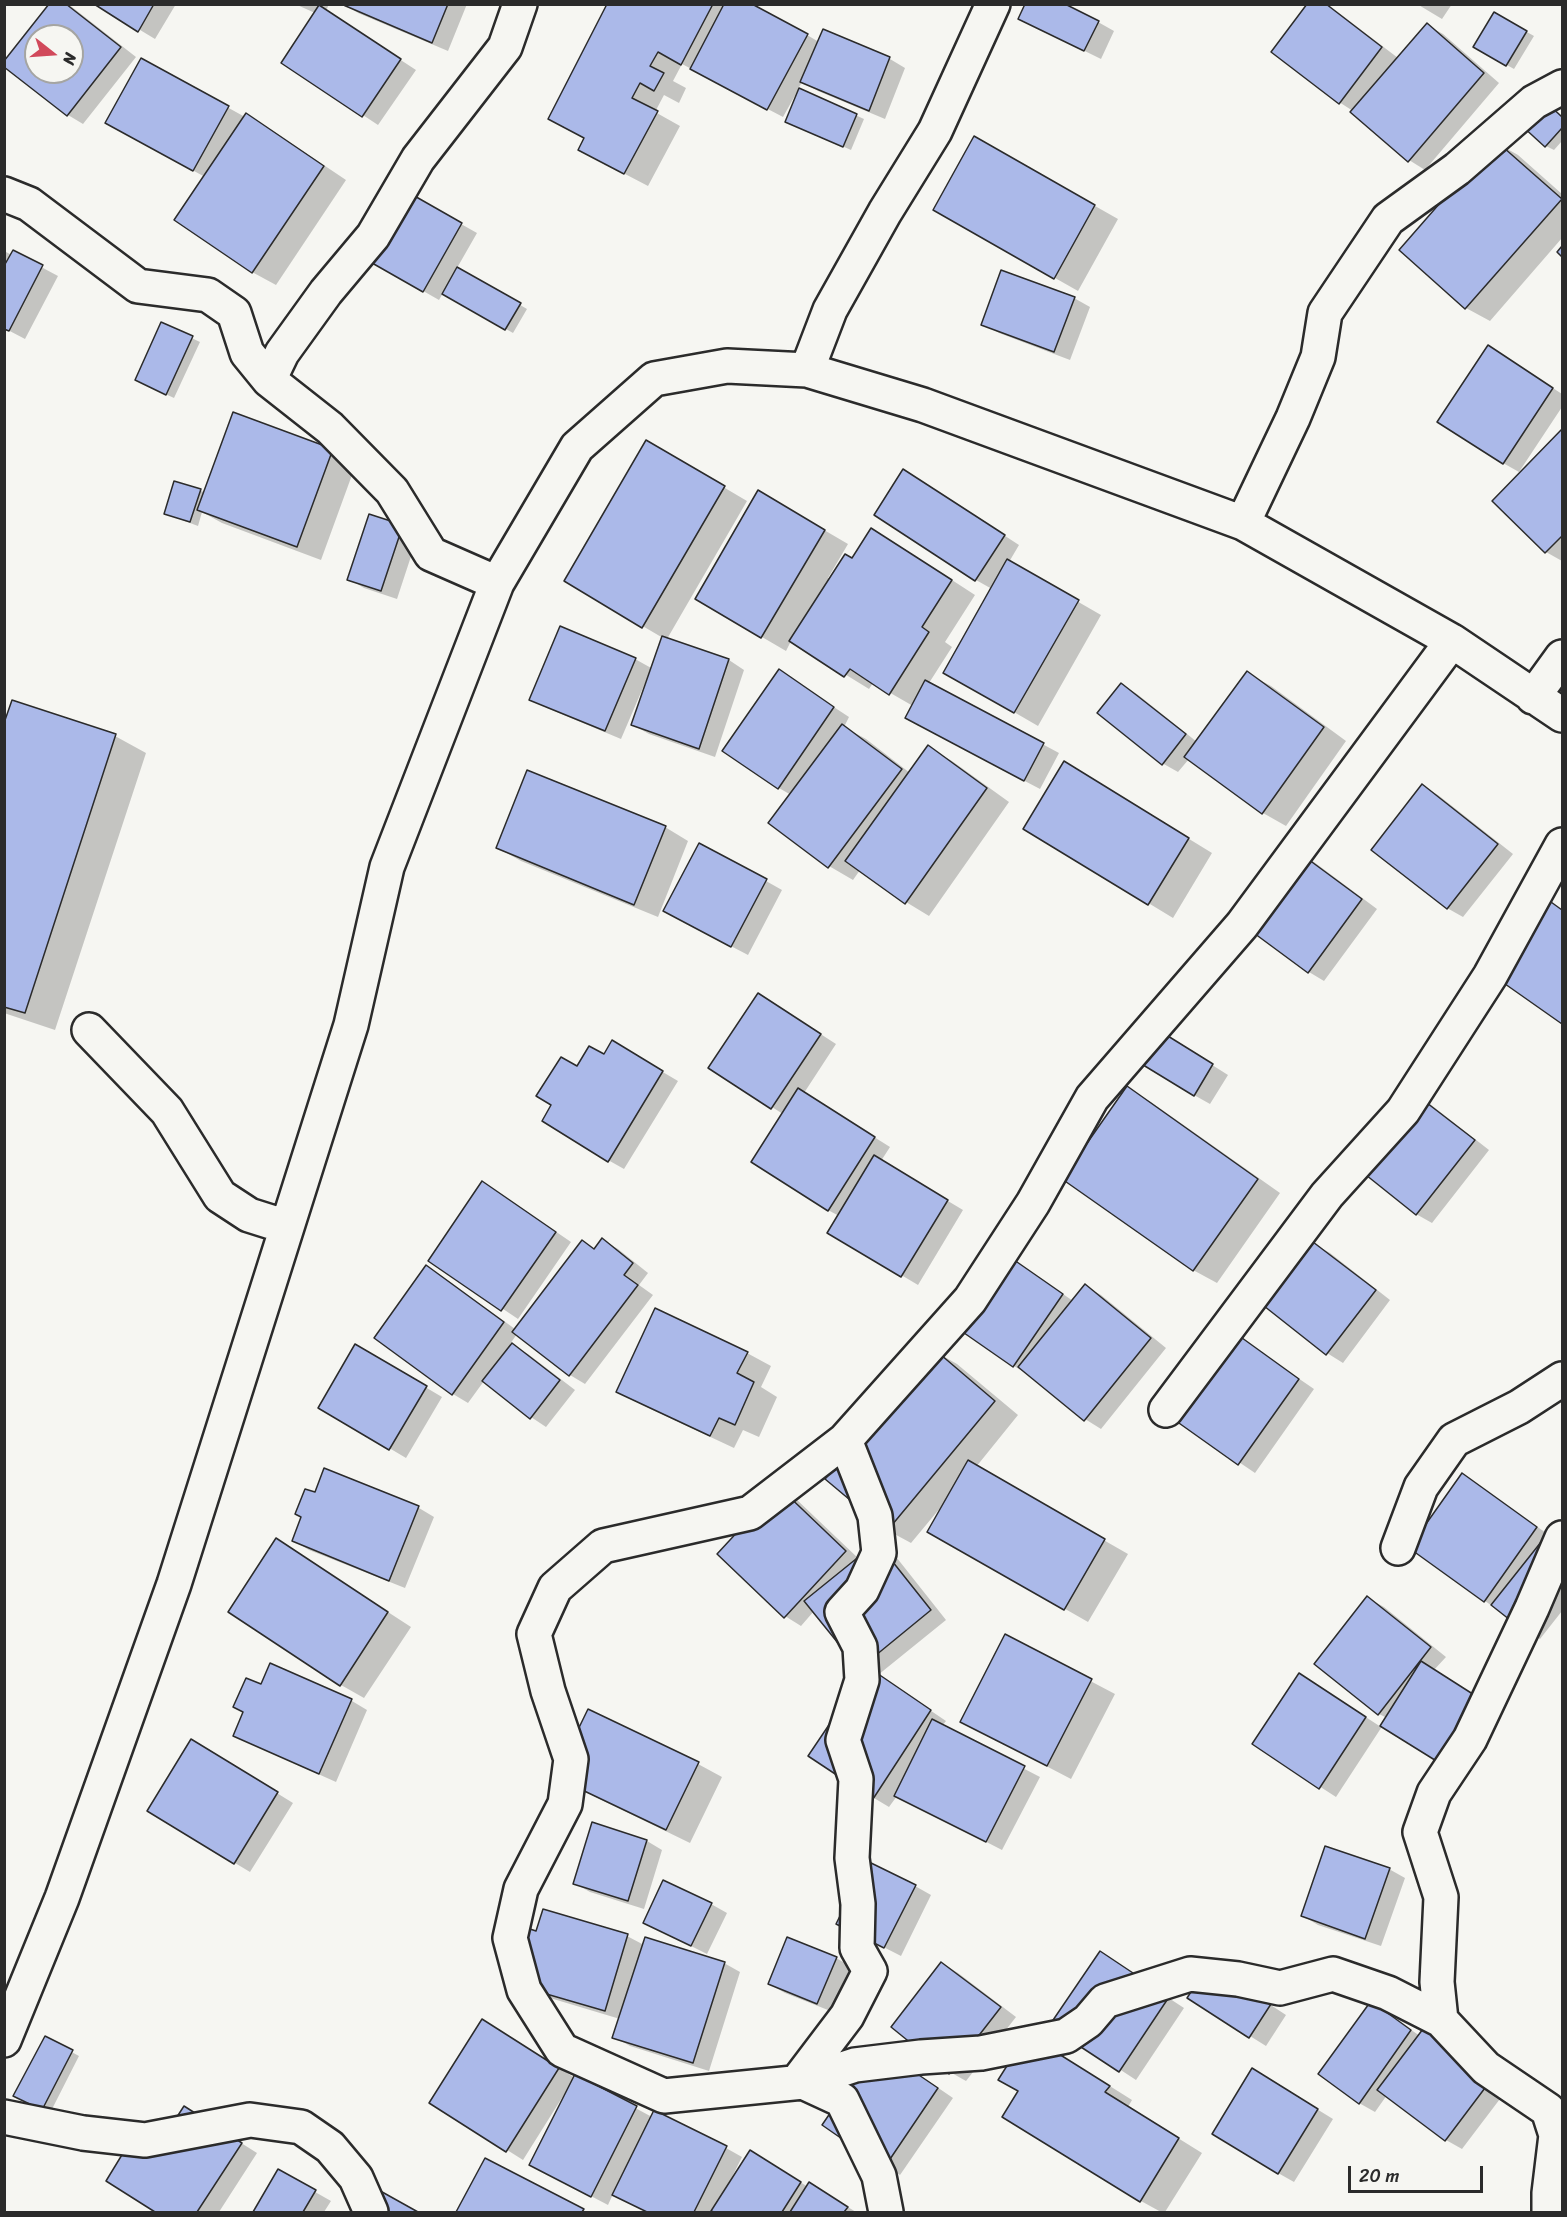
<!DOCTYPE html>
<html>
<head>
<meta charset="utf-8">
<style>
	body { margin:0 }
	#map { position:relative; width:1567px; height:2217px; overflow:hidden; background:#f6f6f2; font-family:Sriracha,sans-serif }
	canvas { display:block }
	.frame { position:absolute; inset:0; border:6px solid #2b2b2b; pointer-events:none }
	.north { position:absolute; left:24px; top:24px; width:60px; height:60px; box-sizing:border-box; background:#f6f6f2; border:2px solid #a5a5a2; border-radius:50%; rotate:107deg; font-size:16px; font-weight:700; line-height:24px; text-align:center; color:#2b2b2b }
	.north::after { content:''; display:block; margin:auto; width:21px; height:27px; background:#d1495b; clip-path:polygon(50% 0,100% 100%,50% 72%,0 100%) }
	.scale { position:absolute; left:1348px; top:2166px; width:135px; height:27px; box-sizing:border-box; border:3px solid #2b2b2b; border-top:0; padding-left:8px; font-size:18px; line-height:21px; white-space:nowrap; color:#2b2b2b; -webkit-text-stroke:4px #f6f6f2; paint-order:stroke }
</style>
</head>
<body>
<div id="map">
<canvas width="1567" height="2217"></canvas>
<div class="frame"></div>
<div class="north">N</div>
<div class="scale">20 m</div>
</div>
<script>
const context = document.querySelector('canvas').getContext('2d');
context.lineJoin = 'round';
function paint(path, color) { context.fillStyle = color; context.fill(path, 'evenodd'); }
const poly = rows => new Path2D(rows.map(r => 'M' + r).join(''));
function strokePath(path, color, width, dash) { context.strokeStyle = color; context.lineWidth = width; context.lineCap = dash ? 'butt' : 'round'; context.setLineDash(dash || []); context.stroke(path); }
paint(poly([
	[51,4,67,4,72,7,136,57,83,124,68,115,4,65],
	[36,36,72,36,72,72,36,72],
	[97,4,176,4,155,39],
	[295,4,329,4,326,11,416,70,378,125,283,62,315,13],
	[344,4,467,4,448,51,358,13],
	[609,4,719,4,807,35,819,42,824,31,890,59,905,68,885,119,818,91,802,82,798,89,864,119,851,150,795,125,799,93,797,92,783,117,682,64,673,81,686,88,679,103,664,95,655,112,680,126,648,186,604,163,586,138],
	[1309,4,1330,6,1398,58,1427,25,1443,34,1499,83,1425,170,1409,160,1353,111,1339,102],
	[1417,4,1452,4,1442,19],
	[1495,14,1534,36,1514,69,1475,47],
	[1098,22,1114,31,1101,59,1036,27],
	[142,60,245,117,246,115,270,129,346,180,276,285,252,272,205,177,123,132],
	[1540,95,1562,116,1562,141,1554,150,1546,146,1511,114],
	[975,138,1118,219,1078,291,935,210],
	[1495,142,1518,155,1562,194,1562,238,1490,321,1466,308,1401,250],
	[390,184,477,233,457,268,527,309,513,333,443,293,439,300,353,251],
	[4,251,12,255,13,252,58,276,25,339,4,328],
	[1074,298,1090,307,1070,360,999,333,983,324],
	[162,324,200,342,174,398,144,384],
	[1504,356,1562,394,1562,407,1519,472,1503,463],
	[1562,431,1562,561,1546,552,1494,501],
	[647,442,747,501,667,639,729,660,744,670,715,757,649,734,633,725,650,677,648,676,621,739,547,708,531,699,635,659,653,669,663,638,566,581],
	[333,450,356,464,321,560,222,523,202,512,198,526,166,514,200,490,205,493],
	[919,480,1019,545,1009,562,1101,615,1038,726,945,672,992,589,976,580],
	[759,492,848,544,828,578,830,579,852,560,895,543,975,595,945,642,952,647,929,683,1059,753,1040,789,922,727,913,706,873,683,869,689,791,641,786,651,697,599],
	[369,515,418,535,397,599,364,588,349,579],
	[779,671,849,717,844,727,866,739,910,773,928,747,952,761,1009,802,929,916,906,902,860,870,853,880,829,866,771,822,791,795,779,788],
	[1247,673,1271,686,1346,741,1286,826,1263,813,1189,759,1178,772,1162,763,1121,684,1137,694,1197,742],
	[13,702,115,736,146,753,55,1030,4,1013,4,728],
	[1088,777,1212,853,1173,918,1025,828],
	[1422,786,1438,795,1513,854,1463,917,1447,908],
	[665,827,688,841,658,917,521,861,498,848],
	[1298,853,1314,862,1377,909,1324,981,1309,972],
	[766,881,782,890,748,955,681,920],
	[1551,904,1562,910,1562,1022,1500,979],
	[774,1004,836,1044,804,1093,890,1147,881,1161,963,1210,918,1285,829,1232,839,1216,828,1210,783,1114,710,1068],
	[1171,1039,1228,1075,1210,1104,1194,1095],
	[612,1042,678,1081,624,1169,608,1160,577,1068,604,1056],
	[1127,1088,1151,1102,1280,1193,1217,1283,1193,1270],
	[1414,1095,1430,1104,1489,1150,1432,1223,1416,1214],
	[498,1192,571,1242,518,1319,430,1260],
	[603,1240,618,1249,648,1273,639,1285,653,1295,585,1384,570,1375,517,1334,510,1344,528,1354,575,1390,546,1427,531,1417,484,1381,468,1403,453,1394,427,1267,442,1276,515,1329,583,1242,595,1249],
	[1314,1244,1330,1253,1390,1300,1343,1363,1327,1353],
	[1010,1257,1073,1301,1085,1286,1101,1295,1166,1348,1101,1429,1085,1419,1029,1375,1014,1366],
	[1231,1332,1314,1389,1255,1473,1171,1416],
	[356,1346,442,1397,406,1458,320,1407],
	[934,1351,957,1364,1018,1415,976,1467,1128,1554,1088,1622,929,1531,942,1508,941,1507,911,1543,887,1530],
	[747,1353,771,1366,761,1387,777,1397,759,1437,743,1430,734,1448,642,1405,618,1391],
	[325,1470,419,1508,434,1517,405,1588,309,1550,294,1541],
	[1463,1475,1549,1535,1562,1541,1562,1611,1540,1639,1485,1601],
	[795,1498,859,1559,893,1553,946,1620,878,1675,946,1721,942,1726,1040,1777,1002,1850,897,1796,889,1807,874,1798,867,1671,814,1611,801,1626,785,1616,719,1554],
	[277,1540,411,1627,364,1698,341,1685],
	[1368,1598,1384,1607,1446,1657,1383,1725,1336,1797,1254,1744,1315,1684,1381,1727,1387,1718,1379,1714],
	[1005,1636,1115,1694,1071,1779,985,1734],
	[271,1665,352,1701,367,1710,336,1782,251,1744,235,1735],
	[588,1711,698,1764,722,1777,690,1843,581,1790],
	[207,1750,293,1803,250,1872,235,1863],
	[647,1841,662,1850,644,1909,590,1892,574,1883],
	[1389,1869,1405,1878,1381,1946,1318,1925,1303,1916],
	[915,1886,931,1895,901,1956,854,1932],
	[711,1904,727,1913,707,1954,661,1931],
	[537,1933,627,1936,644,1945,724,1963,740,1972,709,2071,630,2046,614,2037,620,2019,530,1992],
	[1100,1953,1184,2008,1136,2080,1052,2025],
	[836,1958,852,1967,833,2012,785,1993,769,1984],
	[942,1963,958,1973,1016,2017,966,2081,950,2072],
	[1225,1975,1286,2015,1266,2046,1189,1998],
	[1372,2003,1420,2036,1509,2087,1462,2149,1446,2140,1387,2095,1375,2112,1359,2103],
	[498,2030,575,2078,576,2076,652,2117,726,2148,742,2157,728,2185,730,2186,767,2161,808,2187,825,2193,856,2212,648,2212,613,2194,608,2205,547,2173,567,2094,565,2093,523,2160,431,2102],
	[46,2038,79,2056,50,2113,15,2095],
	[1051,2049,1132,2100,1128,2107,1202,2153,1165,2212,1161,2212,1141,2201,1020,2091],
	[893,2057,953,2098,900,2175,885,2166],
	[1268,2079,1333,2119,1294,2182,1278,2173],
	[200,2117,257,2153,219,2212,158,2212,108,2180],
	[486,2160,587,2212,458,2212],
	[278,2171,331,2201,324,2212,255,2212]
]), '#0003');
const building = poly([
	[49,4,66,4,121,47,67,116,4,67,4,61,49,4],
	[36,36,72,36,72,72,36,72,36,36],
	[94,4,154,4,138,32,94,4],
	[341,4,448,4,432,43,341,4],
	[607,4,713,4,681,65,658,52,650,66,664,73,654,91,640,83,632,98,658,111,624,174,578,150,584,138,548,119,607,4],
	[724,4,752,4,808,34,767,110,690,69,724,4],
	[1025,4,1065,4,1099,21,1084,51,1018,19,1025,4],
	[1307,4,1326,4,1382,47,1339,104,1271,52,1307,4],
	[319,5,401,59,362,117,281,63,319,5],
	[1494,12,1527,31,1506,66,1473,47,1494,12],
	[1427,23,1484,73,1408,162,1350,112,1427,23],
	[823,29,890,57,869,111,800,82,823,29],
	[141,58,229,106,193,171,105,123,141,58],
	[799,88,857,114,843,147,785,122,799,88],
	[1532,89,1562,117,1562,128,1545,147,1509,114,1532,89],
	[246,113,324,166,252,273,174,220,246,113],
	[974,136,1095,205,1054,279,933,210,974,136],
	[1495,140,1562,199,1465,309,1399,250,1495,140],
	[390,182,462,223,423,292,351,251,390,182],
	[1562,246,1562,257,1557,252,1562,246],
	[13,250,43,265,9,331,4,329,4,266,13,250],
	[457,267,521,303,505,330,442,294,457,267],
	[1001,270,1075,297,1054,352,981,325,1001,270],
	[161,322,193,336,166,395,135,380,161,322],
	[1488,345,1553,388,1503,464,1437,422,1488,345],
	[233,412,333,449,297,547,197,510,233,412],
	[1562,429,1562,536,1545,553,1492,501,1562,429],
	[646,440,725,486,642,628,564,581,646,440],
	[903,469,1005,535,975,581,874,515,903,469],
	[174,481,201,489,190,522,164,514,174,481],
	[758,490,825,530,761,638,695,599,758,490],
	[369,514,403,525,381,591,347,580,369,514],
	[871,528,952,580,922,627,929,632,889,695,850,669,844,677,789,641,845,554,852,558,871,528],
	[1007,559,1079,600,1014,713,943,673,1007,559],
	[560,626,636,658,605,731,529,700,560,626],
	[662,636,729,659,699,749,631,725,662,636],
	[779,669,834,707,778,789,722,751,779,669],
	[1247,671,1324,727,1262,814,1184,757,1247,671],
	[925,680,1044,743,1024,781,905,718,925,680],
	[1121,683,1186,734,1162,765,1097,713,1121,683],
	[12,700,116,734,25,1013,4,1007,4,723,12,700],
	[842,724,902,769,828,868,768,823,842,724],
	[928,745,987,788,905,904,845,861,928,745],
	[1064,761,1189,838,1148,905,1023,829,1064,761],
	[527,770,666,826,634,905,496,848,527,770],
	[1422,784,1498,844,1447,909,1371,850,1422,784],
	[699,843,767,879,731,947,663,911,699,843],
	[1297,851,1362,899,1308,973,1243,925,1297,851],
	[1551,902,1562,910,1562,1024,1498,979,1551,902],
	[758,993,821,1034,771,1109,708,1068,758,993],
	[1155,1028,1213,1064,1194,1096,1135,1060,1155,1028],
	[612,1040,663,1071,608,1162,542,1121,551,1105,536,1096,561,1057,577,1066,589,1046,604,1054,612,1040],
	[1127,1086,1258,1179,1193,1271,1062,1179,1127,1086],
	[798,1088,875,1137,828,1211,751,1162,798,1088],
	[1414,1093,1475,1140,1416,1215,1356,1167,1414,1093],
	[874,1155,948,1200,901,1277,827,1233,874,1155],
	[482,1181,556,1232,501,1311,428,1261,482,1181],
	[602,1238,633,1263,624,1275,638,1285,569,1376,512,1332,582,1240,594,1249,602,1238],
	[1313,1242,1376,1290,1326,1355,1264,1306,1313,1242],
	[994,1246,1063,1294,1013,1367,944,1319,994,1246],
	[426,1265,504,1322,452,1395,374,1338,426,1265],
	[1085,1284,1151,1338,1084,1421,1018,1367,1085,1284],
	[655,1308,748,1352,737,1373,754,1382,735,1425,719,1418,710,1436,616,1392,655,1308],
	[1231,1330,1299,1379,1238,1465,1169,1416,1231,1330],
	[512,1343,560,1380,530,1419,482,1381,512,1343],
	[355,1344,427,1386,389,1450,318,1408,355,1344],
	[934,1349,995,1401,887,1531,825,1479,934,1349],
	[968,1460,1105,1539,1064,1610,927,1532,968,1460],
	[324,1468,419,1506,389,1581,292,1541,301,1517,295,1514,305,1489,315,1492,324,1468],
	[1462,1473,1537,1527,1484,1602,1409,1548,1462,1473],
	[779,1487,846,1551,784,1618,717,1554,779,1487],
	[1549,1532,1562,1542,1562,1582,1524,1631,1491,1605,1549,1532],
	[276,1538,388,1612,340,1686,228,1612,276,1538],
	[877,1542,931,1610,859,1669,804,1601,877,1542],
	[1367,1596,1431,1647,1378,1715,1314,1664,1367,1596],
	[1005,1634,1092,1679,1047,1766,960,1722,1005,1634],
	[1421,1661,1479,1698,1438,1762,1380,1726,1421,1661],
	[270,1663,352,1699,319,1774,233,1736,243,1712,233,1707,246,1678,261,1684,270,1663],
	[868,1667,931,1710,873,1799,808,1756,868,1667],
	[1299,1673,1366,1717,1319,1789,1252,1744,1299,1673],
	[588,1709,699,1762,666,1830,555,1777,588,1709],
	[932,1719,1025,1766,986,1842,894,1796,932,1719],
	[191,1739,278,1792,234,1864,147,1811,191,1739],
	[592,1822,647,1840,628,1901,573,1884,592,1822],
	[1325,1846,1390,1868,1365,1939,1301,1916,1325,1846],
	[867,1861,916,1885,884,1948,836,1924,867,1861],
	[663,1880,712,1903,691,1946,643,1923,663,1880],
	[543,1909,628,1934,605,2011,512,1984,518,1925,536,1931,543,1909],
	[645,1937,725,1962,693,2063,612,2038,645,1937],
	[787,1937,837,1957,817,2004,768,1984,787,1937],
	[1100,1951,1169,1997,1119,2072,1049,2026,1100,1951],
	[941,1962,1001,2007,949,2074,891,2027,941,1962],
	[1209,1964,1271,2004,1249,2038,1187,1998,1209,1964],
	[1371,2001,1411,2030,1359,2104,1318,2074,1371,2001],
	[482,2019,559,2068,506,2152,429,2103,482,2019],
	[1426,2025,1494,2076,1445,2141,1377,2090,1426,2025],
	[1027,2034,1110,2086,1105,2092,1179,2138,1140,2202,1002,2117,1018,2091,998,2080,1027,2034],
	[45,2036,73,2050,42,2110,13,2096,45,2036],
	[876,2046,938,2088,884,2168,822,2125,876,2046],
	[1252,2068,1318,2109,1278,2174,1212,2134,1252,2068],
	[575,2074,637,2106,591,2197,529,2165,575,2074],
	[184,2106,242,2143,197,2212,155,2212,106,2181,131,2140,153,2154,184,2106],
	[654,2110,727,2146,694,2212,647,2212,612,2195,654,2110],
	[750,2150,801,2182,782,2212,714,2212,711,2211,750,2150],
	[485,2158,584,2209,582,2212,456,2212,485,2158],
	[278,2169,316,2190,303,2212,253,2212,278,2169],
	[809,2182,848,2207,844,2212,790,2212,809,2182],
	[375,2188,418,2212,361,2212,375,2188]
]);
paint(building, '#abb9e9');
strokePath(building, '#2b2b2b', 1.5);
const minor = poly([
	[4,194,29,204,138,286,208,295,234,313,247,353,269,380,330,428,392,491,431,554,497,583],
	[807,370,830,310,885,212,935,131,993,4],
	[269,380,282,353,326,292,373,236,418,159,505,47,520,4],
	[1243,523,1293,418,1318,357,1325,313,1388,219,1457,169,1534,102,1562,87],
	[1533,697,1562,657],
	[89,1030,167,1111,220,1196,249,1215,287,1227],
	[1166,1410,1327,1195,1403,1111,1490,976,1562,845],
	[1398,1548,1421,1487,1454,1440,1519,1407,1562,1379],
	[1441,2020,1388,1993,1333,1974,1280,1988,1238,1979,1190,1974,1105,2001,1088,2021,1066,2036,981,2053,921,2057,855,2065,803,2082,664,2096,562,2050,524,1990,510,1938,521,1889,565,1804,571,1759,548,1691,534,1634,555,1588,603,1546,750,1513,845,1440,970,1300,1033,1203,1092,1098,1242,925,1452,641],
	[4,2040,62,1898,174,1584,351,1025,387,867,497,583,577,447,654,379,727,366,807,370,923,405,1243,523,1452,641,1562,715],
	[797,2082,847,2016,870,1971,857,1948,858,1904,852,1858,856,1779,843,1740,862,1680,860,1647,842,1612,862,1590,879,1553,875,1516,845,1440],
	[803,2082,842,2100,879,2176,886,2212],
	[4,2117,83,2133,145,2140,250,2120,301,2127,330,2147,356,2178,371,2212],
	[1549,2212,1549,2193,1556,2135,1548,2110,1486,2068,1441,2020,1437,1982,1441,1897,1420,1832,1434,1793,1470,1739,1532,1608,1562,1538]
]);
strokePath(minor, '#2b2b2b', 38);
strokePath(minor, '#f6f6f2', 33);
</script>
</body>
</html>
